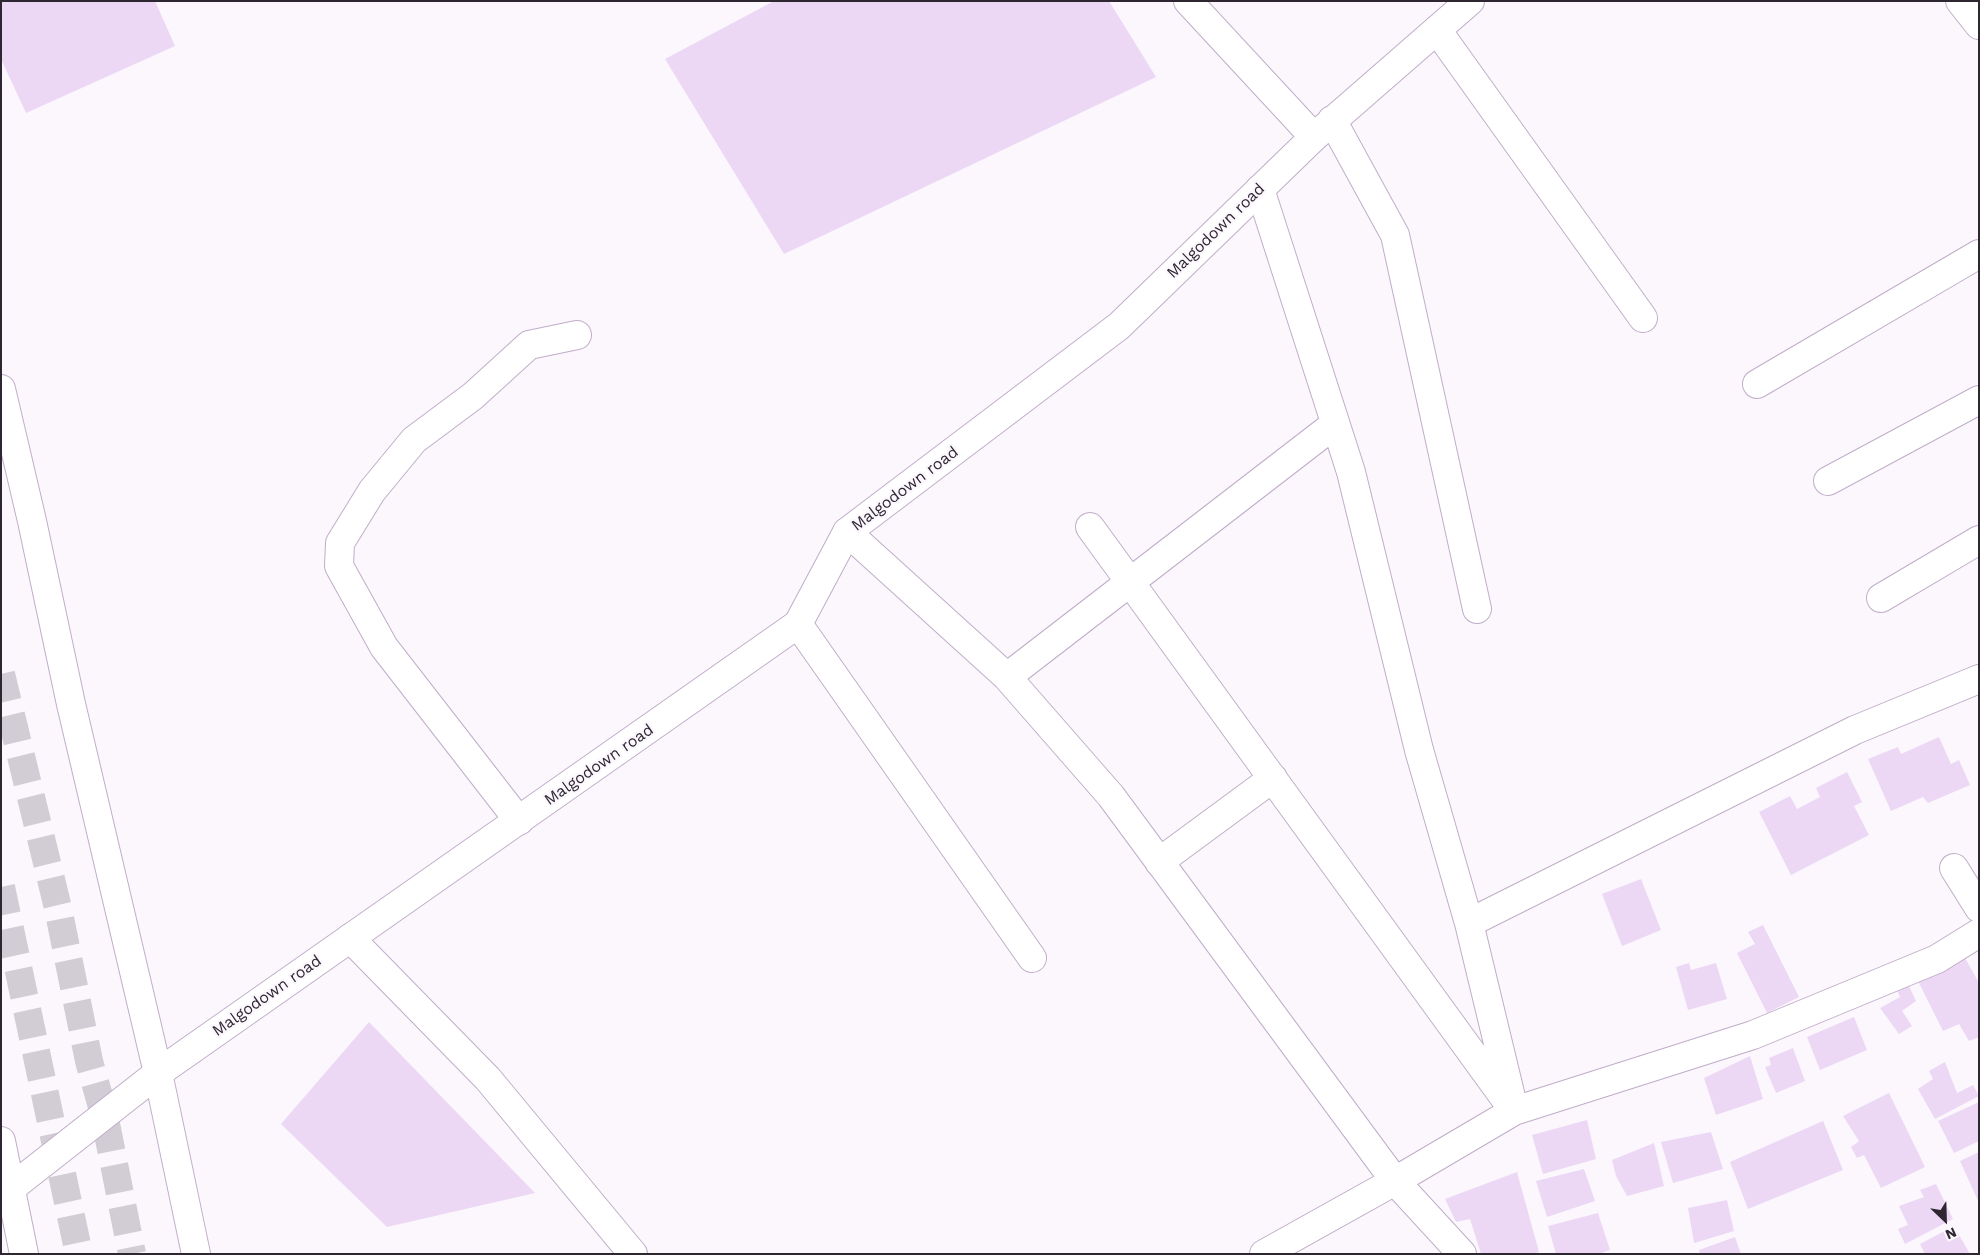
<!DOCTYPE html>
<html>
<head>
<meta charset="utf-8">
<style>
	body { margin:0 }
	#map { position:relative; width:1980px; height:1255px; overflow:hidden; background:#fbf7fd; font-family:"Work Sans",sans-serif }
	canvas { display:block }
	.frame { position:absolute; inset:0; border:2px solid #2e2732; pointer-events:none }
	.north { position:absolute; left:1920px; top:1195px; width:50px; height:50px; -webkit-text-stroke:4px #fbf7fd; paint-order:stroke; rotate:156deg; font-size:14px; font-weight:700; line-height:20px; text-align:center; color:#2e2732 }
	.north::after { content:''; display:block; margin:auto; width:18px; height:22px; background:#2e2732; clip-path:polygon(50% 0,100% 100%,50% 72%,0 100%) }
</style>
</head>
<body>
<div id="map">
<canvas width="1980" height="1255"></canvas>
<div class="frame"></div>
<div class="north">N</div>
</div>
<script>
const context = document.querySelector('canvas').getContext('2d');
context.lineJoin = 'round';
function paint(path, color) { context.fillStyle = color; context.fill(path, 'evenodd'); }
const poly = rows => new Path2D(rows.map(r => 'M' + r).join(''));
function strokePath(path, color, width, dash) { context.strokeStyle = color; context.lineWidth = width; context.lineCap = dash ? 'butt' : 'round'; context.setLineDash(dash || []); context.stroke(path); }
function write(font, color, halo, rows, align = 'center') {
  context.font = font + ' "Work Sans",sans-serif'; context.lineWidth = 4.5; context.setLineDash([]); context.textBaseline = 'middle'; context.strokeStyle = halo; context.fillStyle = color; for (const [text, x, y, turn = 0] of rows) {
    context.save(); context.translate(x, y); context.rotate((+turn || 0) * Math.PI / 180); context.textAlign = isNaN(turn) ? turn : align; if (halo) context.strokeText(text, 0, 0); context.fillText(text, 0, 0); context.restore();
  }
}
paint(poly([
	[1,1,155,1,175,46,26,113,1,59],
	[774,1,1109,1,1156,77,784,254,665,59],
	[1939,737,1951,764,1959,760,1970,785,1928,803,1923,797,1891,811,1868,759,1898,747,1901,754],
	[1847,772,1862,802,1854,806,1869,835,1791,875,1759,812,1790,796,1797,809,1820,797,1816,788],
	[1641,879,1661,930,1622,946,1602,894],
	[1763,925,1799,997,1767,1013,1737,953,1755,944,1748,932],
	[1964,956,1979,983,1979,1037,1969,1041,1959,1024,1943,1031,1918,981],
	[1689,963,1691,970,1716,963,1727,999,1688,1010,1676,967],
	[1909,986,1916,1001,1902,1011,1912,1026,1899,1034,1880,1008,1900,997,1897,990],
	[1854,1017,1867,1050,1820,1070,1807,1037],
	[369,1022,535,1193,387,1227,281,1124],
	[1793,1048,1805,1081,1776,1093,1765,1067,1771,1065,1769,1058],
	[1750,1056,1763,1099,1716,1115,1704,1078],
	[1945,1062,1957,1093,1973,1085,1979,1096,1935,1119,1918,1089,1933,1079,1929,1071],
	[1889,1093,1925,1167,1881,1188,1864,1155,1857,1158,1851,1147,1859,1141,1843,1116],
	[1979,1102,1979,1141,1954,1153,1938,1121],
	[1587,1120,1596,1159,1543,1174,1532,1135],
	[1823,1121,1843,1170,1748,1209,1730,1162],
	[1711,1132,1723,1169,1673,1183,1661,1142],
	[1654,1143,1664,1186,1627,1196,1616,1176,1612,1160],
	[1979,1152,1979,1203,1960,1161],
	[1584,1169,1595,1201,1547,1217,1536,1181],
	[1517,1172,1539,1252,1532,1254,1481,1254,1470,1219,1456,1222,1445,1199],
	[1936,1184,1953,1219,1905,1244,1898,1229,1908,1225,1899,1206,1924,1197,1920,1190],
	[1727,1200,1734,1231,1694,1243,1688,1208],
	[1598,1213,1610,1250,1599,1254,1556,1254,1548,1226],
	[1954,1226,1970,1254,1925,1254,1920,1244],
	[1735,1237,1741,1254,1700,1254,1699,1250]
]), '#ecd8f5');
strokePath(poly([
	[1,674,58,908,89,1061,104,1114,132,1254],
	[1,887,79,1254]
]), '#d2cdd4', 28, [28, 14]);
const minor = poly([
	[1188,1,1314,137],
	[1437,30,1643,318],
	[1332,120,1395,235,1477,609],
	[1260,189,1351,472,1419,750,1469,923,1855,730,1979,679],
	[1757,384,1979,254],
	[1828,481,1979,400],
	[1090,527,1514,1111],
	[847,532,1007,677,1111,796,1395,1181,1462,1254],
	[1881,598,1979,540],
	[798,624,1032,958],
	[1007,677,1335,424],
	[519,821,384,647,339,566,340,543,372,491,414,440,473,396,529,345,577,335],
	[1159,862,1273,778],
	[1954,868,1979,908],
	[1469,923,1511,1097],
	[350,938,488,1079,633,1254],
	[1264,1254,1395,1181,1514,1111,1753,1035,1937,959,1979,933]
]);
const tertiary = poly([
	[1960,1,1979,25],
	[1,389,32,521,71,704,158,1073,196,1254],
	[1,1141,24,1254],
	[1,1196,158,1073,798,624,847,532,1119,326,1314,137,1470,1]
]);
strokePath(minor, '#c0adc9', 30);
strokePath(tertiary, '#c0adc9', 30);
strokePath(minor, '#fff', 28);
strokePath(tertiary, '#fff', 28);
write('16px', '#2e2732', '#fbf7fd', [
	["Malgodown road",1216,231,-44],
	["Malgodown road",905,489,-37],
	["Malgodown road",599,765,-35],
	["Malgodown road",267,996,-35]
]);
</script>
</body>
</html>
